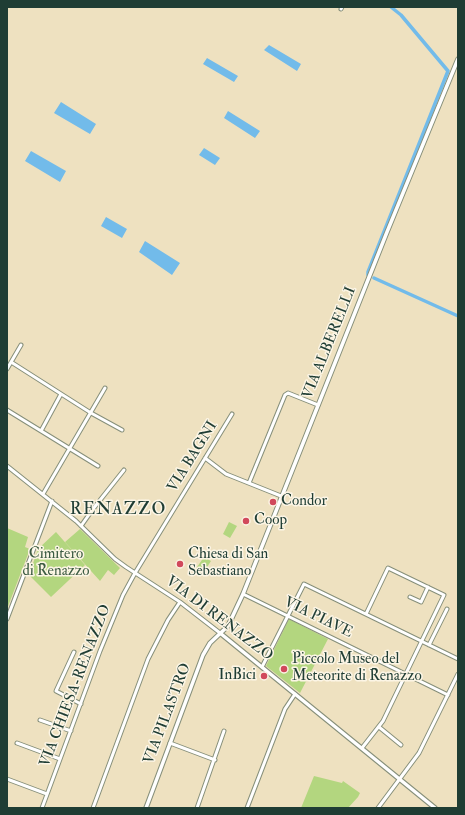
<!DOCTYPE html>
<html>
<head>
<meta charset="utf-8">
<style>
	body { margin:0 }
	#map { position:relative; width:465px; height:815px; overflow:hidden; background:#eee1c0; font-family:"IM FELL Double Pica",serif }
	canvas { display:block }
	.frame { position:absolute; inset:0; border:8px solid #1f3d34; pointer-events:none }
</style>
</head>
<body>
<div id="map">
<canvas width="465" height="815"></canvas>
<div class="frame"></div>
</div>
<script>
const context = document.querySelector('canvas').getContext('2d');
context.lineJoin = 'round';
function paint(path, color) { context.fillStyle = color; context.fill(path, 'evenodd'); }
const poly = rows => new Path2D(rows.map(r => 'M' + r).join(''));
function strokePath(path, color, width, dash) { context.strokeStyle = color; context.lineWidth = width; context.lineCap = dash ? 'butt' : 'round'; context.setLineDash(dash || []); context.stroke(path); }
function write(font, color, halo, rows, align = 'center') {
  context.font = font + ' "IM FELL Double Pica",serif'; context.lineWidth = 3; context.setLineDash([]); context.textBaseline = 'middle'; context.strokeStyle = halo; context.fillStyle = color; for (const [text, x, y, turn = 0] of rows) {
    context.save(); context.translate(x, y); context.rotate((+turn || 0) * Math.PI / 180); context.textAlign = isNaN(turn) ? turn : align; if (halo) context.strokeText(text, 0, 0); context.fillText(text, 0, 0); context.restore();
  }
}
paint(poly([
	[229,522,237,526,230,538,223,534],
	[7,528,28,537,25,547,30,549,7,609],
	[80,529,120,568,114,575,108,570,100,581,65,542],
	[56,532,85,565,51,597,29,575,38,549],
	[204,557,211,561,202,575,195,570],
	[289,619,328,639,300,693,266,666],
	[314,776,342,783,343,781,360,793,358,797,348,808,301,808]
]), '#b3d67f');
paint(poly([
	[269,45,301,64,297,71,264,50],
	[207,58,238,76,234,82,203,64],
	[61,102,96,124,90,134,54,113],
	[228,111,260,131,255,138,224,118],
	[204,148,220,158,215,165,199,155],
	[31,151,66,171,60,182,25,161],
	[106,217,127,229,122,238,101,226],
	[145,241,180,263,172,275,139,252]
]), '#72bbea');
strokePath(poly([
	[368,275,368,272,448,71,401,15,391,7],
	[374,278,458,316]
]), '#72bbea', 3.5);
const minor = poly([
	[341,9,342,7],
	[11,362,91,413,122,430],
	[7,369,21,345],
	[7,410,98,466],
	[41,431,61,394],
	[205,458,226,474,281,496],
	[7,466,76,521,115,559,126,567,180,602,220,633],
	[249,483,285,395,288,393,318,405],
	[43,494,105,388],
	[81,526,93,509,124,470],
	[243,594,448,695],
	[410,597,421,602,428,587],
	[7,619,52,501],
	[429,645,447,609],
	[74,652,56,691,81,704],
	[262,667,304,584,458,659],
	[40,720,71,731],
	[379,727,401,745],
	[17,743,60,759],
	[170,743,215,760],
	[362,748,383,721,444,595,388,568,366,614],
	[7,779,47,794],
	[42,808,100,651,123,595,135,573,232,414],
	[93,808,148,659,168,620,180,602],
	[197,808,224,731],
	[247,808,285,709,295,694],
	[378,808,419,753,458,674]
]);
const tertiary = poly([
	[220,633,435,808],
	[146,808,203,655,210,643,228,626,243,594,387,232,458,59]
]);
strokePath(minor, '#868f7a', 5);
strokePath(tertiary, '#868f7a', 5.5);
strokePath(minor, '#fff', 3);
strokePath(tertiary, '#fff', 3.5);
for (const [x, y, r, color] of [
	[273,502,4,"#d1495b"],
	[246,521,4,"#d1495b"],
	[180,564,4,"#d1495b"],
	[284,669,4,"#d1495b"],
	[264,676,4,"#d1495b"]
]) { const dot = new Path2D(); dot.arc(x, y, r, 0, 2 * Math.PI); context.fillStyle = color; context.fill(dot); strokePath(dot, '#fcf5e5', 1.5); }
write('15px', '#1f3d34', '#fcf5e5', [
	["VIA ALBERELLI",330,343,-68],
	["VIA BAGNI",193,457,-58],
	["VIA PIAVE",318,618,26],
	["VIA DI RENAZZO",219,619,37],
	["VIA CHIESA-RENAZZO",76,686,-69],
	["VIA PILASTRO",168,714,-69]
]);
write('15px', '#1f3d34', '#fcf5e5', [
	["Condor",281,502],
	["Coop",254,521],
	["Chiesa di San",188,555],
	["Sebastiano",188,572],
	["Piccolo Museo del",292,660],
	["Meteorite di Renazzo",292,677],
	["InBici",256,676,"right"]
], 'left');
write('15px', '#3d5c43', '#fcf5e5', [
	["Cimitero",56,555],
	["di Renazzo",56,572]
]);
context.letterSpacing = '1px';
write('17px', '#1f3d34', '#fcf5e5', [
	["RENAZZO",118,510]
]);
context.letterSpacing = '0px';
</script>
</body>
</html>
